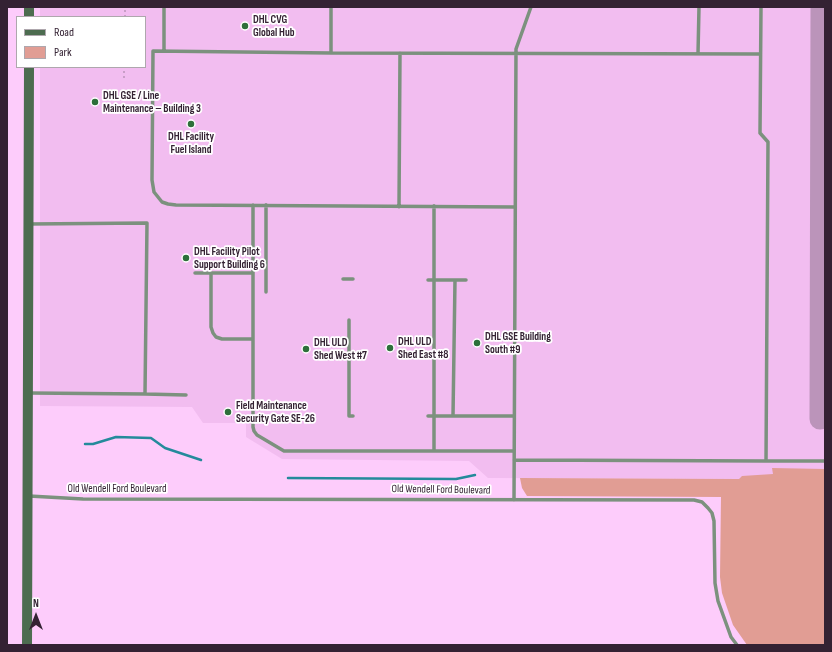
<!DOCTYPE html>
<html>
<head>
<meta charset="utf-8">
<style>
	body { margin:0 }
	#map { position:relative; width:832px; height:652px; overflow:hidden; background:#fdccfb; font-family:"Sofia Sans Condensed",sans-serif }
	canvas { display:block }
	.frame { position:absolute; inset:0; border:8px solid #342233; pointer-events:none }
	.legend { position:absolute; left:16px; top:16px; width:130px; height:52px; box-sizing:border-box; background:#fff; border:1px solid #aea7ad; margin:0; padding:5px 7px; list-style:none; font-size:12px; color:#342233 }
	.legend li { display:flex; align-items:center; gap:8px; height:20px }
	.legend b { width:20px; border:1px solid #aea7ad }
	.north { position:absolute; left:16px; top:596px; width:40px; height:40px; -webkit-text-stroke:3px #fff; paint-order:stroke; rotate:0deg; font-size:11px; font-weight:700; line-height:16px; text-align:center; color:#342233 }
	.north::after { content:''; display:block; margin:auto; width:14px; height:18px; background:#342233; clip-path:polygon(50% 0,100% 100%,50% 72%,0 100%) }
</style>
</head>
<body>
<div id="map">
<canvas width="832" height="652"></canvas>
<div class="frame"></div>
<ul class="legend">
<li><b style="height:5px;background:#4d6c50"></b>Road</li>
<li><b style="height:11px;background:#e19d94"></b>Park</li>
</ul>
<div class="north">N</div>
</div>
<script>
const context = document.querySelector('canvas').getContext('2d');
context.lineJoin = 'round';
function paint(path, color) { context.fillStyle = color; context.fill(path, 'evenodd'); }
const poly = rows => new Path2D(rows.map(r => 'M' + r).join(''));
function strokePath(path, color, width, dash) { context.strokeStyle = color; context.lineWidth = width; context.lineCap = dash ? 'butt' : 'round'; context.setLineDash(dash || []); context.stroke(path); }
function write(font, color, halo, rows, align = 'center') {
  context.font = font + ' "Sofia Sans Condensed",sans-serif'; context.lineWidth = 3.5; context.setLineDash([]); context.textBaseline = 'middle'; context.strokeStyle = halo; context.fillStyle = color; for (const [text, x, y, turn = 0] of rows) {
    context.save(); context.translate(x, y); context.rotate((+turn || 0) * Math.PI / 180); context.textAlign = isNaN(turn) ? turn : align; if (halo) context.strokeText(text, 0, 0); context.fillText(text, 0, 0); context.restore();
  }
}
paint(poly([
	[40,7,825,7,825,587,738,479,488,478,469,461,282,459,246,437,246,423,203,423,192,407,40,406,40,67,145,67,145,17,40,17]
]), '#f2bdf0');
paint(poly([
	[772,468,825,469,825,645,747,645,733,625,722,593,720,577,721,497,527,496,522,488,520,478,739,479,742,476,773,474]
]), '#e19d94');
strokePath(poly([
	[85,444,93,444,116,437,151,438,165,448,201,460],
	[288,478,456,479,475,475]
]), '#248a9b', 2.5);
strokePath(poly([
	[820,419,821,7]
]), '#bb94ba', 21);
strokePath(poly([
	[125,17,125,7],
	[124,78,124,67]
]), '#bb94b9', 1.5, [2, 3]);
strokePath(poly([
	[164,7,164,51],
	[331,53,331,7],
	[698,54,699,7],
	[253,205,253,427,254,431,257,435,284,451,514,451],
	[266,205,266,292],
	[434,206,434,451],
	[399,207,400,53],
	[515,207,176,205,168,204,162,202,154,192,152,180,153,51,331,53,759,54],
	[29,224,147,223,145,394,29,393],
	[195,273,253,273],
	[211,273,211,327,213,333,216,337,222,339,253,339],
	[343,279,353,279],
	[428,280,466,280],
	[349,320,349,416,353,416],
	[145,394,186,395],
	[428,416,514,416],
	[453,416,455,280],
	[514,460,766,461,768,142,760,133,761,7],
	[766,461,825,461],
	[29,496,83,499,694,500,702,502,708,508,712,513,714,521,715,583,718,601,731,637,737,645],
	[514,500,516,49,531,7]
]), '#7c917e', 3.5);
strokePath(poly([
	[29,17,29,7],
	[27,645,29,67]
]), '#4d6c50', 10);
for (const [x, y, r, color] of [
	[245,26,4,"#2d6f3a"],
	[95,102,4,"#2d6f3a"],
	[191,124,4,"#2d6f3a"],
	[186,258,4,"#2d6f3a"],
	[477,343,4,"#2d6f3a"],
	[390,348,4,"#2d6f3a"],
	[306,349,4,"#2d6f3a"],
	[228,412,4,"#2d6f3a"]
]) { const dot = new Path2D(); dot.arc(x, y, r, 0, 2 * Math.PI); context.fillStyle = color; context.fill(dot); strokePath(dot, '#fff', 1.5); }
write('bold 11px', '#342233', '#fff', [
	["DHL CVG",253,20],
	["Global Hub",253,33],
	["DHL GSE / Line",103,96],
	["Maintenance – Building 3",103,109],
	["DHL Facility",191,137,"center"],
	["Fuel Island",191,150,"center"],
	["DHL Facility Pilot",194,252],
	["Support Building 6",194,265],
	["DHL GSE Building",485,337],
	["South #9",485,350],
	["DHL ULD",398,342],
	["Shed East #8",398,355],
	["DHL ULD",314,343],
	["Shed West #7",314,356],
	["Field Maintenance",236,406],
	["Security Gate SE-26",236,419]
], 'left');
write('11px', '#342233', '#fff', [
	["Old Wendell Ford Boulevard",117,489],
	["Old Wendell Ford Boulevard",441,490,1]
]);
</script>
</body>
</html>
